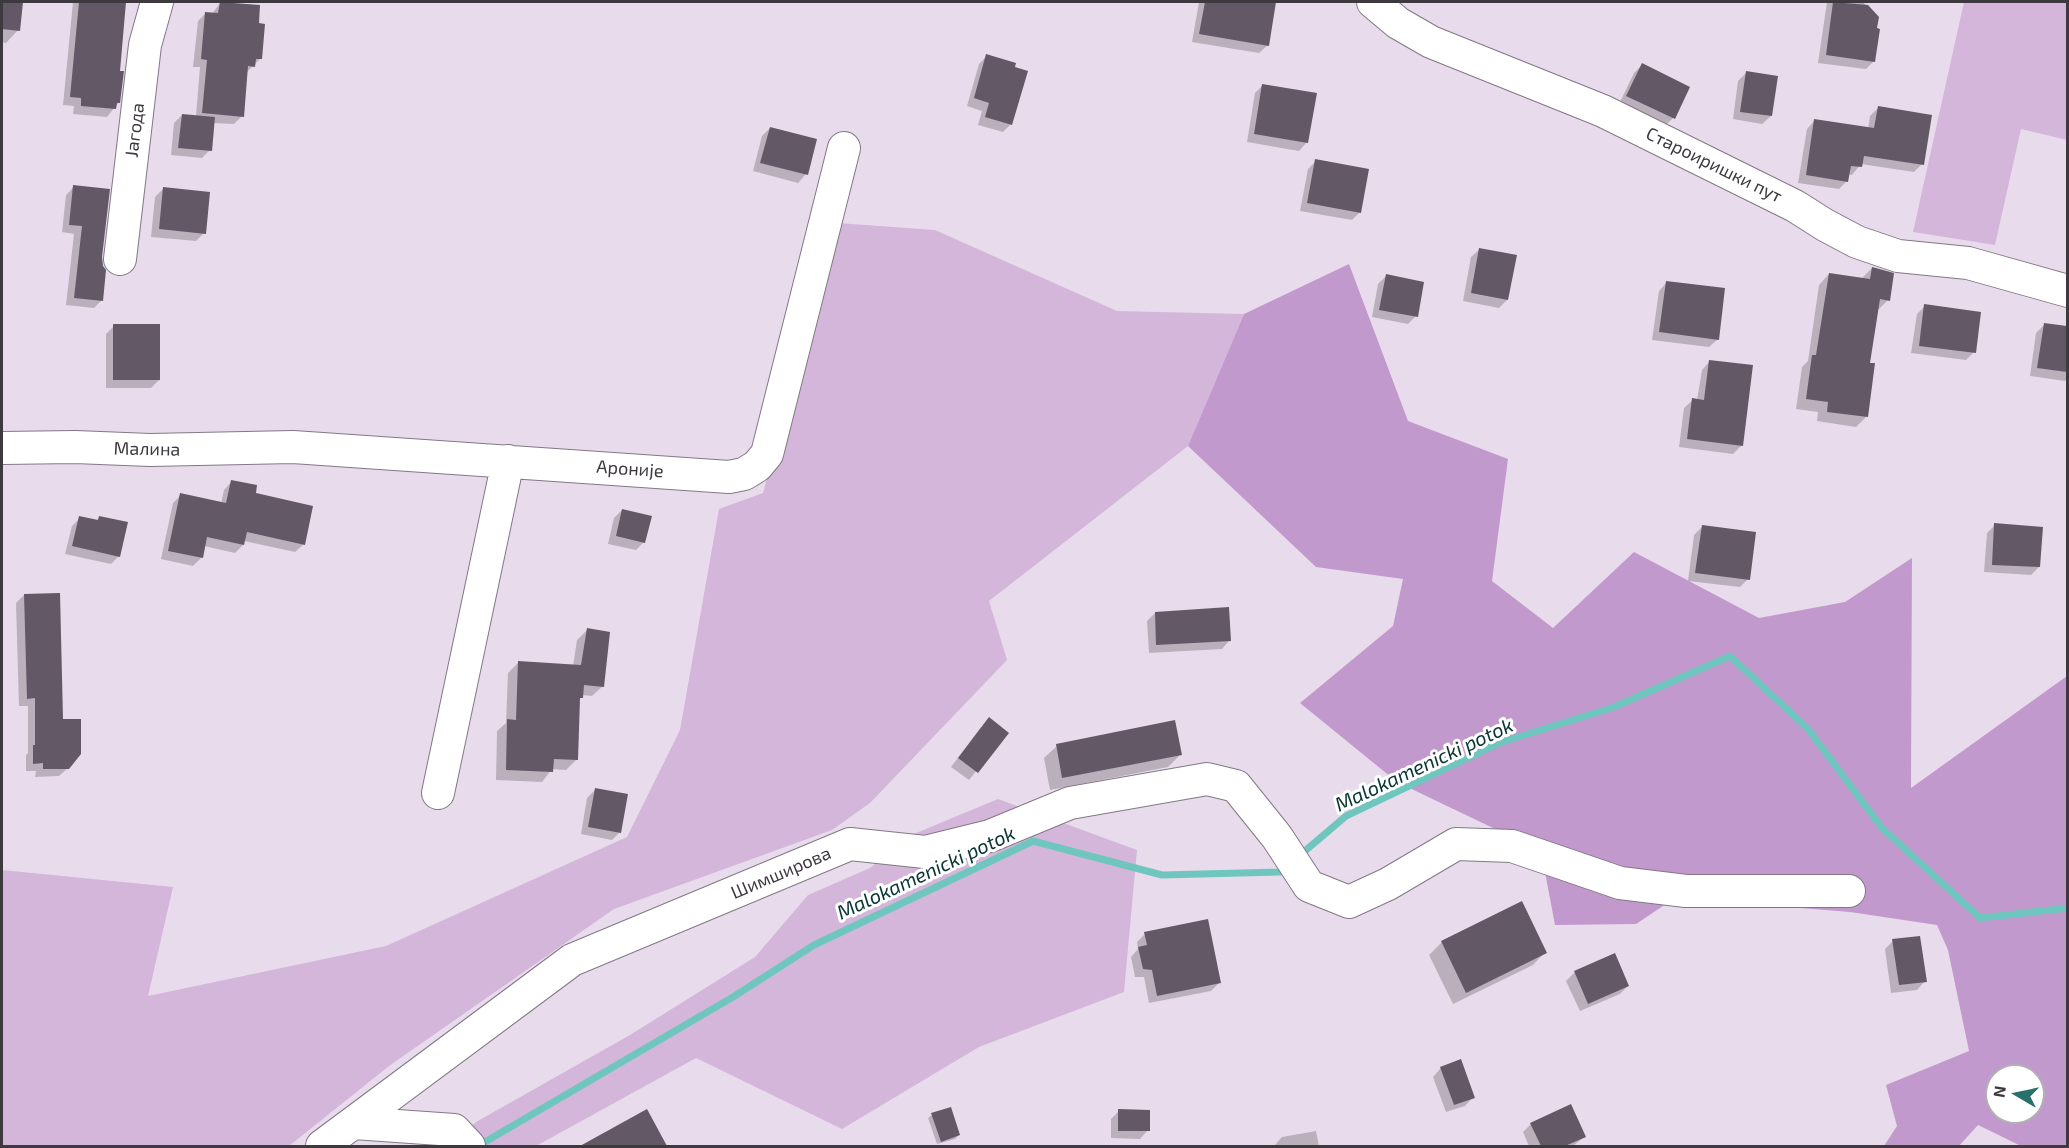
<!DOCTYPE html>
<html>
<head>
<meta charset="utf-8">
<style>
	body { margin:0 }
	#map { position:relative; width:2069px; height:1148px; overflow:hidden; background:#e8dcec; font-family:"Exo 2",sans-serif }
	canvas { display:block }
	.frame { position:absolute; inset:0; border:3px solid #3d393f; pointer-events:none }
	.north { position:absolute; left:1985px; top:1064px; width:60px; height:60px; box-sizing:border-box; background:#fff; border:2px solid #b1b0b2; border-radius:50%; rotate:279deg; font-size:16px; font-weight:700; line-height:24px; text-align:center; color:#3d393f }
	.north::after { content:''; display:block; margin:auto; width:21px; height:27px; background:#27706b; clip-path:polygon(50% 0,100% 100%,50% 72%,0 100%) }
</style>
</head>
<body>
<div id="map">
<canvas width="2069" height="1148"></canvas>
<div class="frame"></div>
<div class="north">N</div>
</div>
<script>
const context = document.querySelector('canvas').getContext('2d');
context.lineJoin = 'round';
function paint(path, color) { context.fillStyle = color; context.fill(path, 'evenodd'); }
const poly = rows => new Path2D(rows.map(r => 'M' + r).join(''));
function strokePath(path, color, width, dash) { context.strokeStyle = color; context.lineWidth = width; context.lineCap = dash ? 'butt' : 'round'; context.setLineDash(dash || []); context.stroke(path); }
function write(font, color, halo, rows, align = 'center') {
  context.font = font + ' "Exo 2",sans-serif'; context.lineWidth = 6; context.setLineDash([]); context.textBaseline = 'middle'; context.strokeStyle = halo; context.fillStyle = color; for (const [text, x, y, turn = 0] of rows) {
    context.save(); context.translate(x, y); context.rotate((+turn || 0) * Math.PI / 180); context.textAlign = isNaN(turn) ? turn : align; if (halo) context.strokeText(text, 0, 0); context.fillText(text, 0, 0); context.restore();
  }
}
paint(poly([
	[1964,2,2067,2,2067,140,2021,129,1995,245,1913,232],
	[838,223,935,230,1117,311,1244,314,1188,446,989,601,1007,660,870,803,832,830,614,909,389,1066,289,1146,2,1146,2,870,173,887,148,996,386,946,627,837,680,730,719,509,763,493],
	[998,799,1137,850,1124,992,979,1047,842,1129,696,1058,536,1146,447,1146,476,1122,630,1035,755,957,808,895,870,868,909,836]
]), '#d3b6da');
paint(poly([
	[1349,264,1408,421,1508,459,1492,581,1553,628,1634,552,1759,618,1845,602,1912,558,1911,788,2067,676,2067,1146,2021,1146,1978,1125,1959,1146,1884,1146,1897,1126,1886,1085,1969,1051,1948,950,1937,925,1850,912,1675,898,1636,924,1555,925,1541,851,1397,782,1300,703,1393,626,1403,579,1316,567,1188,446,1244,314],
	[1997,1076,2033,1076,2033,1112,1997,1112]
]), '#c299cc');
paint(poly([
	[2,2,22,2,18,30,6,43,2,42],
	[73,2,125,2,118,72,119,102,107,117,73,114,74,106,63,105],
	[1199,2,1275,2,1268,45,1259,53,1192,42],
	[1827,2,1863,2,1877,18,1874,61,1866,69,1818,63],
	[220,3,257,24,260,59,246,73,242,116,234,124,213,123,210,150,202,158,171,155,174,123,182,115,196,116,200,67,193,67,198,21,206,13,212,14],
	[987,56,1013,69,1011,124,1003,132,978,125,982,111,967,106,979,64],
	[1642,65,1688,87,1673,118,1665,126,1619,104,1634,73],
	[1746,73,1771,116,1762,124,1733,119,1738,81],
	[1263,85,1307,142,1299,151,1247,142,1255,93],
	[1878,108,1922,164,1914,172,1861,164,1852,175,1848,174,1847,181,1839,189,1798,183,1807,129,1815,120,1868,129,1870,116],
	[770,128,806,174,798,183,753,171,762,136],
	[1316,161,1360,212,1352,220,1300,211,1308,169],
	[74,187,101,257,102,300,94,308,66,305,74,234,62,232,66,195],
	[163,189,204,233,196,241,151,237,155,197],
	[1480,249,1507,300,1499,308,1463,301,1471,257],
	[1872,268,1888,300,1878,310,1869,364,1867,416,1856,427,1817,421,1818,412,1796,409,1802,367,1808,361,1819,285,1829,274,1861,279],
	[1386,276,1416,316,1408,324,1372,317,1378,284],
	[1667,282,1718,339,1709,347,1652,340,1659,291],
	[1925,306,1974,352,1966,360,1911,353,1917,314],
	[2044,325,2068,328,2068,378,2065,381,2030,376,2036,333],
	[114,326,159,380,151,388,106,388,106,334],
	[1710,361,1741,446,1733,454,1679,447,1684,408,1693,400,1697,400,1702,370],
	[232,481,254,494,304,544,295,552,244,541,243,545,235,553,204,546,201,558,193,566,161,559,173,503,181,495,221,504,224,490],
	[622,510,644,542,636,550,608,544,614,518],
	[100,517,119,556,111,564,65,554,72,526,80,518,96,521],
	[1995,525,2039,567,2031,575,1984,572,1987,533],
	[1702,527,1748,579,1740,587,1688,581,1694,535],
	[24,595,61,721,68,768,59,776,35,777,36,771,26,771,26,755,28,753,28,706,19,706,16,603],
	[1155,613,1230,640,1222,649,1149,653,1147,621],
	[587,630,603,686,592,696,582,695,579,700,577,759,566,770,552,769,542,782,496,780,497,731,506,723,508,673,518,663,573,666,577,640],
	[981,727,1007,733,969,780,951,767],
	[1057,746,1181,754,1168,767,1050,790,1044,758],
	[595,790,620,832,612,840,581,834,587,798],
	[1145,934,1220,982,1211,991,1149,1003,1144,977,1135,977,1131,957,1138,949,1137,942],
	[1893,941,1925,981,1917,990,1891,993,1885,949],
	[1442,942,1545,952,1533,965,1453,1004,1429,955],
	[1614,955,1628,986,1620,994,1580,1011,1566,981,1574,973],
	[1441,1068,1473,1097,1465,1106,1446,1112,1433,1077],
	[1119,1111,1148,1130,1140,1139,1111,1138,1111,1119],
	[932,1115,959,1135,955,1139,937,1144,928,1118],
	[1531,1124,1584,1137,1573,1146,1529,1146,1523,1132],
	[1316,1131,1319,1146,1274,1146,1282,1137],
	[664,1144,661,1146,591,1146]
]), '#0003');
strokePath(poly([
	[1299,856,1346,816,1499,743,1614,707,1730,656,1808,729,1882,828,1980,918,2068,908],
	[478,1146,733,997,814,945,1033,841,1162,875,1280,872,1288,865]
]), '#6ec6be', 7);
paint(poly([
	[2,2,23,2,20,31,2,29],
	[79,2,126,2,120,71,124,71,120,103,117,103,116,109,81,106,81,98,70,97],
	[220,2,260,5,259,23,265,24,262,59,256,59,255,67,248,66,244,117,202,113,207,60,201,59,205,12,218,13],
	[1205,2,1276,2,1269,46,1199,34],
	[1833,2,1868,5,1879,17,1877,28,1880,29,1875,62,1826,55],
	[986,54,1016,63,1015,67,1028,71,1012,125,985,117,989,103,974,98],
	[1642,63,1690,87,1675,119,1626,96],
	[1746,71,1778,76,1772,116,1740,112],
	[1262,84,1317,93,1308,143,1254,134],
	[1878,106,1932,115,1924,165,1864,156,1862,167,1851,166,1848,182,1806,175,1814,119,1874,128],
	[182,114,215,117,212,151,178,148],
	[770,127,817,139,808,175,760,163],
	[1315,159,1369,169,1361,213,1307,203],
	[73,185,110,189,102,257,103,266,106,270,103,301,74,298,82,226,69,225],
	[163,187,210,192,206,234,159,229],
	[1479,248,1517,255,1508,300,1471,293],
	[1872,267,1894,273,1890,301,1880,299,1870,363,1875,363,1868,417,1827,412,1828,402,1806,399,1812,355,1816,355,1829,273,1870,279],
	[1386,274,1424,282,1418,317,1379,310],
	[1666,281,1725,288,1719,340,1659,332],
	[1924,304,1981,312,1976,353,1919,346],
	[2044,323,2067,326,2067,372,2037,368],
	[113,324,160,324,160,380,113,380],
	[1709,360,1753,365,1743,446,1687,439,1692,398,1704,400],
	[231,480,257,485,256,493,313,506,305,545,247,532,244,545,207,537,203,558,168,551,180,493,226,503],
	[622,509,652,516,645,543,616,536],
	[79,516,98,520,99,516,128,522,120,557,72,546],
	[1994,523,2043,527,2040,567,1992,565],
	[1702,525,1756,532,1750,580,1695,573],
	[60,593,63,719,81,719,81,754,69,769,43,769,43,763,33,764,33,745,35,745,35,698,27,699,24,594],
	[1229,607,1231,641,1156,645,1155,612],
	[587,628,610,632,604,687,584,685,583,698,580,698,578,760,554,759,553,772,506,770,507,719,516,720,518,661,581,665],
	[989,717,1009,733,978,773,958,758],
	[1175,720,1182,755,1062,778,1056,744],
	[595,788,628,794,621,833,588,827],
	[1522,901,1547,953,1466,993,1441,941],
	[1208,919,1221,983,1157,996,1152,970,1143,969,1138,947,1147,945,1144,932],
	[1920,936,1927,982,1899,985,1892,939],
	[1615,953,1629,986,1588,1004,1574,971],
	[1461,1059,1475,1098,1454,1105,1440,1067],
	[1571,1104,1586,1137,1565,1146,1541,1146,1530,1123],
	[951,1107,960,1135,941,1142,931,1113],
	[647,1109,667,1146,580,1146],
	[1118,1109,1150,1110,1150,1131,1118,1131]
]), '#635865');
const minor = poly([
	[1373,2,1398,23,1431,42,1603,111,1795,206,1825,225,1857,242,1898,256,1968,263,2068,291],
	[120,259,145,45,157,2],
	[2,448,75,447,150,450,293,447,729,477,744,474,757,466,767,454,844,148],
	[438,793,508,461],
	[354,1123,454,1130,469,1146],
	[322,1146,572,960,850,844,925,852,990,836,1070,803,1207,779,1236,786,1277,837,1309,886,1349,902,1388,884,1456,844,1512,846,1620,883,1686,891,1849,891]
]);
strokePath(minor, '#837886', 34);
strokePath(minor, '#fff', 32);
write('18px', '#3d393f', '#fff', [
	["Јагода",135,130,-83],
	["Староиришки пут",1714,165,26],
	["Малина",147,449,1],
	["Ароније",630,469,4],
	["Шимширова",781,873,-23]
]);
write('italic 20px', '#093532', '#fff', [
	["Malokamenicki potok",1424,765,-25],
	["Malokamenicki potok",926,873,-25]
]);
</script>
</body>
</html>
